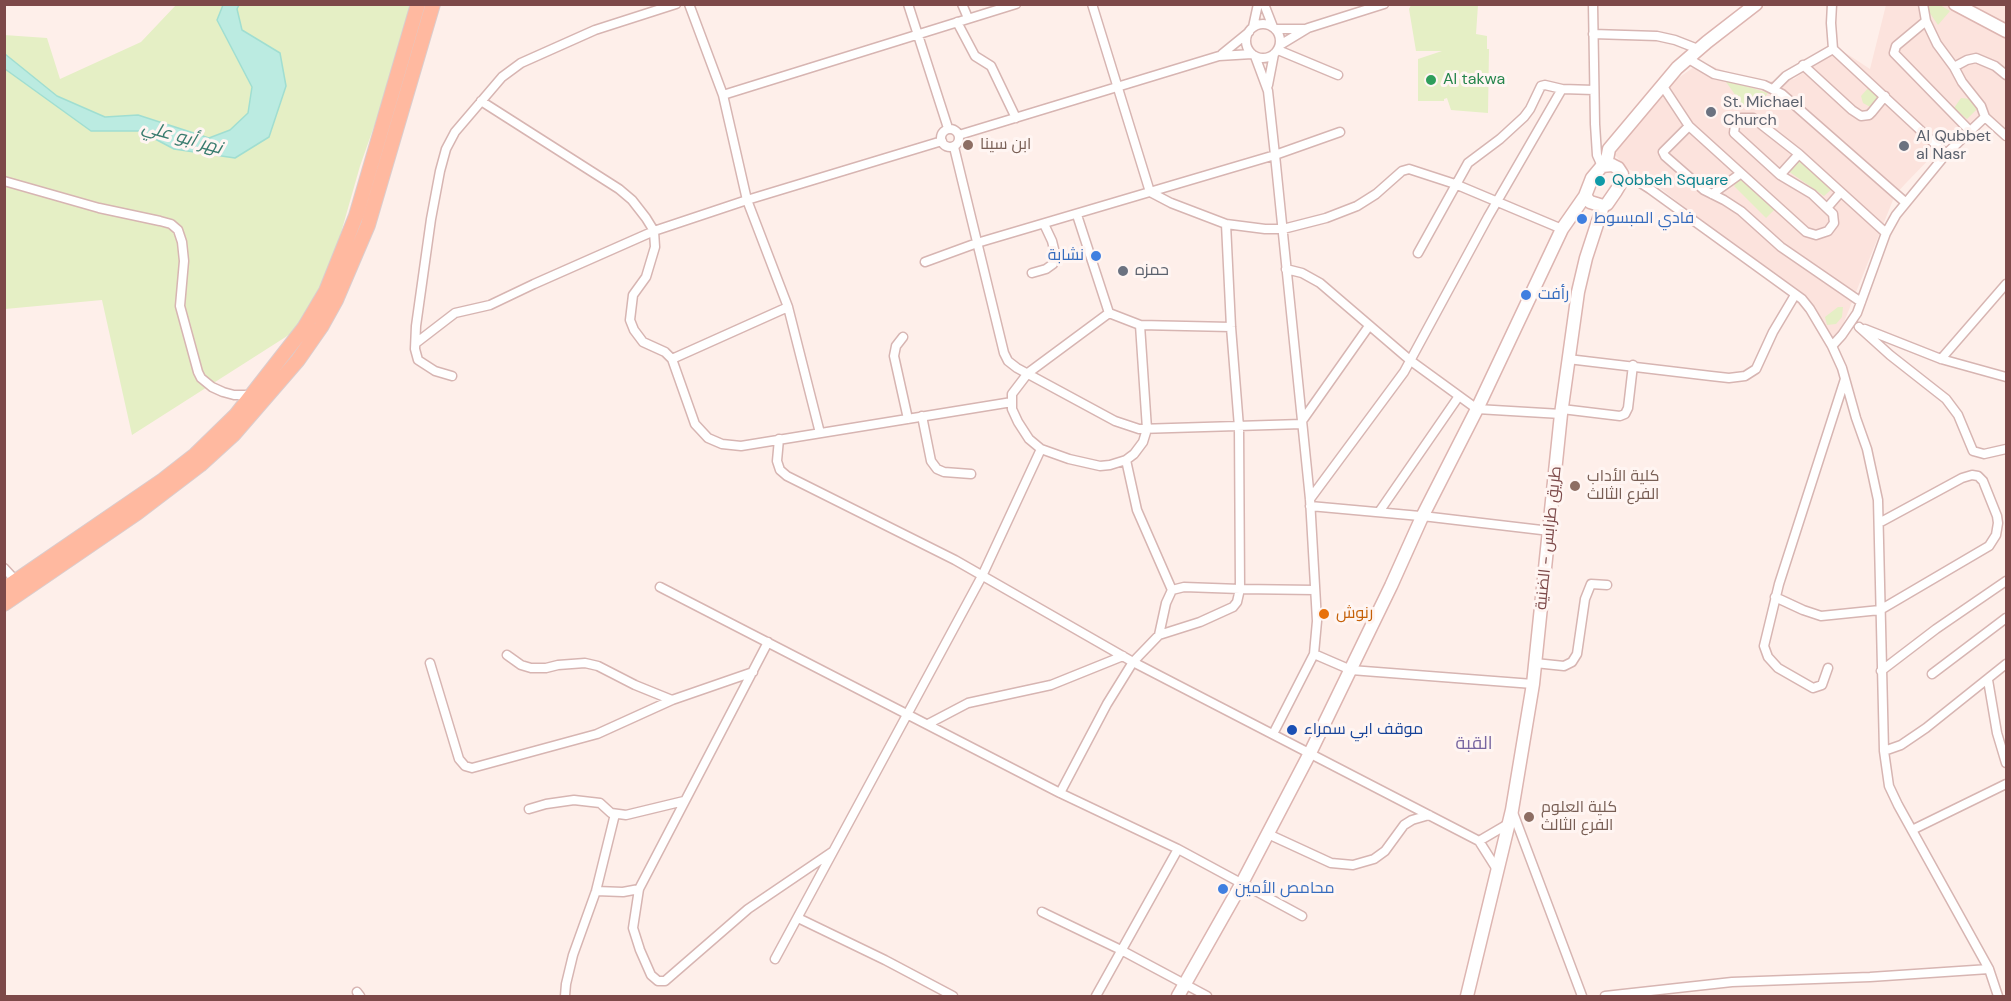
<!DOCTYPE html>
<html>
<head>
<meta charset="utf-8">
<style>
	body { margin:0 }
	#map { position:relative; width:2011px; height:1001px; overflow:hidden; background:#feefea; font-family:"DM Sans",sans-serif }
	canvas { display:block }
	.frame { position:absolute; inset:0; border:6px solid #7d4949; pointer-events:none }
</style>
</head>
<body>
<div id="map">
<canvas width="2011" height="1001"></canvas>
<div class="frame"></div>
</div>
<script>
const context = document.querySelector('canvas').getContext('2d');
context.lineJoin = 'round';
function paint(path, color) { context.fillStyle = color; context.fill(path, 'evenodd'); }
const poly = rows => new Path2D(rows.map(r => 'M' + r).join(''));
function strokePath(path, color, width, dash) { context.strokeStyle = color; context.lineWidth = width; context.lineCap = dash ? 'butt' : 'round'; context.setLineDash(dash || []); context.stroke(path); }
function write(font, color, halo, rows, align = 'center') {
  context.font = font + ' "DM Sans",Cairo,sans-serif'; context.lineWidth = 6; context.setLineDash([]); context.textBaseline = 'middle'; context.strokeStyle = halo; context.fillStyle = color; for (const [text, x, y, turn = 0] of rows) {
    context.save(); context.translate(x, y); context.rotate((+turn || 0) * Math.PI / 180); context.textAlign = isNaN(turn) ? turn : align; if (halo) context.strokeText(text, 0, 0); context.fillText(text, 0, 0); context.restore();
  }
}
paint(poly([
	[1886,5,2006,5,2006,136,1982,119,1940,148,1906,183,1895,195,1836,342,1764,270,1646,177,1628,169,1613,153,1665,84,1677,79,1701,62,1730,73,1764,82,1794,79,1838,48,1870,69]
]), '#fce3dd');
paint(poly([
	[176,5,417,5,360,166,317,317,132,435,102,300,5,309,4,35,47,38,60,79,141,42],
	[1411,5,1478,5,1476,34,1487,36,1487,49,1489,49,1488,113,1451,110,1447,98,1444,99,1444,101,1418,101,1418,59,1442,51,1416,51,1409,9],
	[1930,5,1940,5,1950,11,1938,25,1927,9],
	[1724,79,1768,93,1758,105,1751,103,1743,106],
	[1871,85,1883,96,1872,108,1863,103,1861,96],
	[1961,98,1971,99,1977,109,1967,119,1954,108],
	[1800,158,1833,188,1824,196,1788,171],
	[1741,177,1775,209,1766,218,1734,186],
	[1838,307,1843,307,1842,317,1836,324,1827,325,1825,317]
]), '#e5efc5');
const water = poly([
	[223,5,239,5,237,9,242,30,280,53,286,86,269,137,235,158,174,149,140,131,91,131,5,69,5,54,57,96,105,117,138,115,209,138,230,130,248,113,252,87,217,20,223,5]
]);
paint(water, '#bbebe1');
strokePath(water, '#a0ded1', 1.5);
const street = poly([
	[689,4,723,95,747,200,788,307,820,433],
	[908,4,948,128],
	[962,4,968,18],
	[1092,4,1150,192,1171,203,1226,224,1265,229,1283,229,1326,218,1357,206,1376,194,1402,171,1409,169,1455,184,1562,229],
	[1264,4,1273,27],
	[1593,4,1595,124,1597,155,1602,166],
	[1923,4,1926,21,1937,44,1954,67,1962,82,1981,106,1985,117,2006,136],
	[1926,21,1896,46,1894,53,1971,132],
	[957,22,975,56,991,66,1016,118],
	'1246 41a17 17 0 1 1 34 0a17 17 0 1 1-34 0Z',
	[1253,27,1258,4],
	[1275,29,1304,29],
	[1593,34,1657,36,1675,40,1698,49],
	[1280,45,1308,28,1384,4],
	[1833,49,1946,154],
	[1278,50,1338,75],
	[1222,54,1249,32],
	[1255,56,1268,91,1275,155,1310,499,1317,621,1314,654,1273,734],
	[1687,58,1714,74,1764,85,1782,94,1905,202],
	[1803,65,1852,110,1861,116,1869,115,1872,112,1885,96],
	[1954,67,1967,60,1976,58,1995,66,2006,75],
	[1268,85,1274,54],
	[1662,85,1689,126],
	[1773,89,1786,76,1833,49,1831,23,1832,4],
	[723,95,1016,4],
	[481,101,619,189,632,200,646,218,654,231,655,247,646,277,633,295,630,320,634,330,643,342,665,352,672,359,695,424,708,438,722,444,741,446,1012,402],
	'941 138a9 9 0 1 1 18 0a9 9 0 1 1-18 0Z',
	[959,135,1219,56,1252,54],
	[954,147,1004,353,1008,361,1017,368,1115,421,1139,429,1302,424],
	[1780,175,1799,154],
	[1622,179,1639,182,1650,189,1802,299,1810,309,1832,346,1842,368,1856,418,1867,449,1878,500,1884,751,1889,786,1898,805,1989,969,1998,996],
	[4,181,99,208,160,221,171,224,178,230,182,242,184,261,180,306,198,372,201,378,212,387,223,392,234,395,251,395],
	[1712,194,1740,174],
	[1827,208,1840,193],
	[1077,215,1109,313,1140,325,1231,327],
	[1226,224,1231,327,1239,427,1240,589,1315,590],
	[1418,253,1468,163,1500,139,1524,117,1530,109,1541,86,1545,85,1562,89],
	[925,262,977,243,1275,155,1340,132],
	[1286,269,1302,273,1320,283,1411,361,1477,409,1561,414],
	[1032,273,1046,269,1053,264,1056,257,1052,241,1044,224],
	[1861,302,1781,247,1741,211,1724,200,1704,190,1665,156,1663,152,1689,126,1806,232,1816,235,1828,231,1834,223,1833,214,1812,194,1780,175,1734,133,1735,125,1741,118,1753,118,1799,154,1886,233],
	[1859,327,1890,355,1946,399,1958,415,1973,451,1984,454,2006,449],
	[1865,329,1941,359,2006,377],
	[903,337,896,346,894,356,908,419],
	[416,343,455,313,490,305,534,284,654,231,747,200,942,141],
	[1832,346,1842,335,1857,313,1886,233,1896,215,1946,154,1985,117],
	[672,359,788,307],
	[1568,359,1711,376,1729,378,1745,376,1756,369,1773,332,1795,295],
	[1941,359,2006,284],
	[452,376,435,371,418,360,415,349,416,326,431,219,440,171,446,149,455,132,502,77,521,63,595,30,676,4],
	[1562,409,1620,416,1625,414,1628,408,1633,365],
	[922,416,931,461,937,469,944,472,971,474],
	[1302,421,1369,326],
	[779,439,777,461,780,470,787,476,955,560,1133,662,1479,841,1498,871],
	[1041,449,1029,439,1018,422,1012,409,1012,394,1028,373,1109,313],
	[1126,460,1137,510,1172,590],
	[1310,499,1404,372,1488,217,1562,89,1594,90],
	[1310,506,1431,517,1550,531],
	[1379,512,1459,396],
	[4,568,16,581],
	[660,587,1060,793,1178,849,1302,916],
	[1775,597,1803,610,1821,616,1880,610,1989,546,1996,535,1998,523,1997,516,1983,481,1978,476,1972,475,1962,478,1879,523],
	[768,642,639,889,633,928,640,950,651,975,658,981,665,981,748,909,832,852],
	[1314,654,1351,670,1533,684],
	[507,655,521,665,531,668,546,668,558,665,585,663,598,666,635,685,672,700],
	[430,663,459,759,465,766,472,768,597,734,672,700,753,672],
	[1535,663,1564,666,1572,662,1577,654,1585,599,1591,584,1607,585],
	[1828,668,1822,685,1813,688,1778,668,1768,657,1764,646,1779,584,1845,379],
	[1881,671,1936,629,2006,581],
	[1932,674,2006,618],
	[1988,680,1997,733,2006,763],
	[928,724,968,703,1051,685,1123,656],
	[1884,751,1901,745,1926,728,2006,664],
	[1060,793,1107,704,1133,662,1159,635,1200,622,1233,607,1237,602,1240,589,1184,587,1172,590,1166,603,1159,635],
	[529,809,546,804,574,800,600,803,611,813,626,815,684,801],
	[1512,810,1582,996],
	[1912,830,2006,784],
	[1268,834,1331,863,1353,865,1374,859,1385,851,1404,825,1412,820,1429,815],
	[1479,841,1508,824],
	[596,891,623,892,639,889],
	[1042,912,1121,950,1207,996],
	[798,918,885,960,953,996],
	[775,959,982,576,1041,449,1069,459,1100,466,1110,465,1126,460,1134,454,1143,442,1147,429,1140,325],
	[357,992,360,996],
	[565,996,566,984,573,955,596,891,615,814],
	[1096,996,1178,849],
	[1605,996,1732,982,1870,977,1989,969]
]);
const secondary = poly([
	[1955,4,2006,31],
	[1606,165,1609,149,1677,68,1707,42,1756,4],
	[1612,165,1618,168,1622,174,1622,181,1616,191,1607,204,1603,206,1590,202,1585,196,1592,178,1602,166,1612,165],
	[1178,996,1242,883,1310,753,1391,586,1422,517,1477,409,1562,229,1585,196],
	[1467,996,1512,810,1533,684,1561,414,1578,292,1586,258,1603,206]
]);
const primary = poly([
	[4,589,163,480,195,455,236,415,304,328,326,291,356,216,418,4],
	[4,604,137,513,200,465,234,434,298,360,321,327,336,300,368,225,433,4]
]);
strokePath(street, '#d7b5b2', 11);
strokePath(secondary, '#ddb5b1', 15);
strokePath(primary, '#dbcccc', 16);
strokePath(street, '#fff', 8);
strokePath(secondary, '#fff', 12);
strokePath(primary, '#ffb9a0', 14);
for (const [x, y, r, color] of [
	[1431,80,6,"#2e9e5b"],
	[1711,112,6,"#6b7280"],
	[968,145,6,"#8d6e63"],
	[1904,146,6,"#6b7280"],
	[1600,181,6,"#0f9aa8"],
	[1582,219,6,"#3f7fe0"],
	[1096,256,6,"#3f7fe0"],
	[1123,271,6,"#6b7280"],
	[1526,295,6,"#3f7fe0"],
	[1575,486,6,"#8d6e63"],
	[1324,614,6,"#e8710a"],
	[1292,730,6,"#1a4fb4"],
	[1529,817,6,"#8d6e63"],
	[1223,889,6,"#3f7fe0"]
]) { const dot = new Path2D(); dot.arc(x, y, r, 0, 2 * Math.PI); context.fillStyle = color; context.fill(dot); strokePath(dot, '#fff5f2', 2); }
write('16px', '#27864d', '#fff5f2', [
	["Al takwa",1443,80]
], 'left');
write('16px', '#5b616d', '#fff5f2', [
	["St. Michael",1723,103],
	["Church",1723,121],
	["Al Qubbet",1916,137],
	["al Nasr",1916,155],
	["حمزه",1135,271]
], 'left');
write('16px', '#785e54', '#fff5f2', [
	["ابن سينا",980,145],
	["كلية الأداب",1587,477],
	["الفرع الثالث",1587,495],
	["كلية العلوم",1541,808],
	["الفرع الثالث",1541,826]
], 'left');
write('16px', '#0d838f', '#fff5f2', [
	["Qobbeh Square",1612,181]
], 'left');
write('16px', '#366cbe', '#fff5f2', [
	["فادي المبسوط",1594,219],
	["نشابة",1084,256,"right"],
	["رأفت",1538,295],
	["محامص الأمين",1235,889]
], 'left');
write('16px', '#7d4949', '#fff5f2', [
	["طريق طرابس - الضنية",1549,538,-84]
]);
write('16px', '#c56008', '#fff5f2', [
	["رنوش",1336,614]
], 'left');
write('16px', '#164399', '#fff5f2', [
	["موقف ابي سمراء",1304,730]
], 'left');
write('italic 18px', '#387b6e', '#fff5f2', [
	["نهر أبو علي",182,138,16]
]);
write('18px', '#7765a0', '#fff5f2', [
	["القبة",1474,744]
]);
</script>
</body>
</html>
